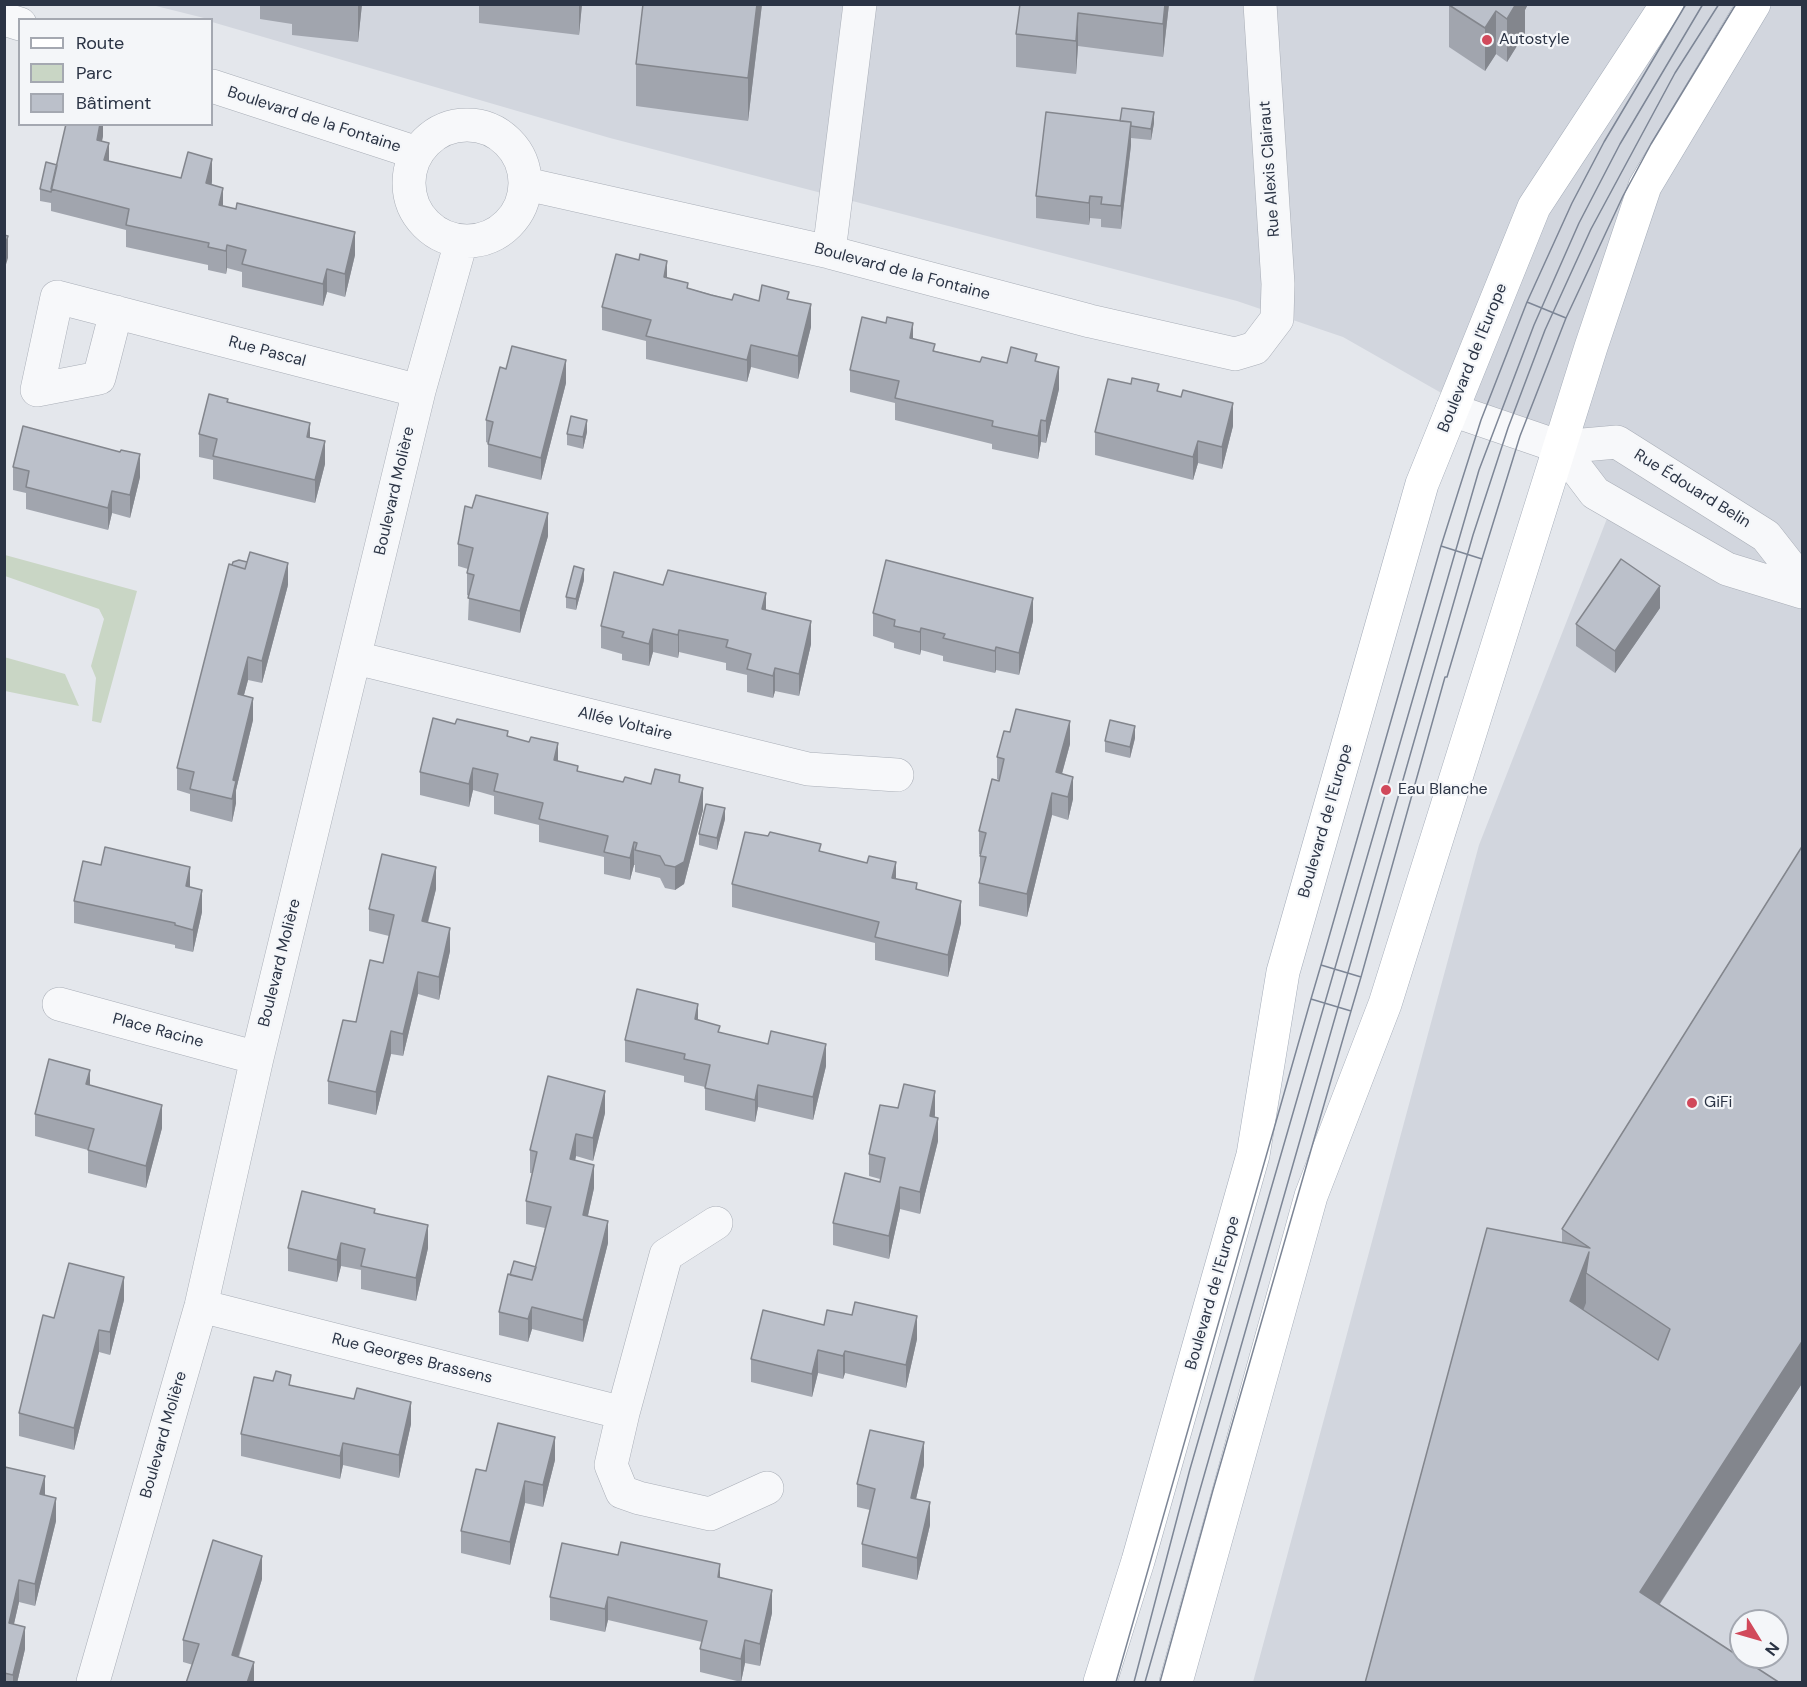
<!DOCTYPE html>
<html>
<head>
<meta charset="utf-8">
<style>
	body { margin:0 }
	#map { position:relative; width:1807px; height:1687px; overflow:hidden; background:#e4e7ec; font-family:"DM Sans",sans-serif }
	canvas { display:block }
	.frame { position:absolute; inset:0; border:6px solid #2b3445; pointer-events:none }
	.legend { position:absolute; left:18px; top:18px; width:195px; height:108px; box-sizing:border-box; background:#f4f6f9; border:2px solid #a4a8b1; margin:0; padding:8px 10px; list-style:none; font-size:18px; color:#2b3445 }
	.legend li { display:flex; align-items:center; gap:12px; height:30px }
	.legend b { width:30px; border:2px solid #a4a8b1 }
	.north { position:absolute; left:1729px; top:1609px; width:60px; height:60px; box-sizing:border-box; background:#f4f6f9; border:2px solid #a4a8b1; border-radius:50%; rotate:127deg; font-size:16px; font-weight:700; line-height:24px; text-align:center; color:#2b3445 }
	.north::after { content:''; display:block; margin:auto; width:21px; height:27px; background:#d1495b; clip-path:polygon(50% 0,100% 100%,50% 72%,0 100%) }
</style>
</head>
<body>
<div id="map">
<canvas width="1807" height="1687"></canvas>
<div class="frame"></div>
<ul class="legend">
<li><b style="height:8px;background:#fff"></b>Route</li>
<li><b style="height:16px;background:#c9d6c5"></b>Parc</li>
<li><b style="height:16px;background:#bbc0ca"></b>Bâtiment</li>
</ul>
<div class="north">N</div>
</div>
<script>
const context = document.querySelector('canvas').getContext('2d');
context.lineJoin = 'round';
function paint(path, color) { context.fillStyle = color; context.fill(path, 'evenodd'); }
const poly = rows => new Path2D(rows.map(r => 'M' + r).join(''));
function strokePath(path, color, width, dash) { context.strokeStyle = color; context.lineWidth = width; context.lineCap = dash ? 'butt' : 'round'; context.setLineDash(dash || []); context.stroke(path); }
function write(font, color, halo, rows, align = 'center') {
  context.font = font + ' "DM Sans",sans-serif'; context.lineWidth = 4.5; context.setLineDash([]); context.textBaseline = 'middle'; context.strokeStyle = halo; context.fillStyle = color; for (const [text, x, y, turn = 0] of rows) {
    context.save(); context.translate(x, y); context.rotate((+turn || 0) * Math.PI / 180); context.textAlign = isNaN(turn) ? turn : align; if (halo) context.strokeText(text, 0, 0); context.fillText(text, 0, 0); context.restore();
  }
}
paint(poly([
	[152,5,1802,5,1802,1682,1253,1682,1479,845,1617,493,1343,337,1237,301,610,138,212,22,212,20],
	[1741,1621,1777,1621,1777,1657,1741,1657]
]), '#d2d6de');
paint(poly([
	[5,555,137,591,101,723,92,721,96,678,91,666,104,619,99,609,5,576],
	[4,657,65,674,79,706,5,691]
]), '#c9d6c5');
const minor = poly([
	[4,19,20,24],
	[212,86,417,153],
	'409 183a58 58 0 1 1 116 0a58 58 0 1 1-116 0Z',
	[526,184,829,252,1090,321,1235,354,1255,348,1277,319,1278,284,1260,4],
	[829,252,860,4],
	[116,312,99,378,37,390,57,297,419,391],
	[1452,410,1560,447,1617,442,1766,536,1802,582],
	[1560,447,1595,493,1727,569,1802,592],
	[356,658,808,769,897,775],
	[59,1004,257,1058],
	[201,1306,623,1413,611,1465,622,1492,639,1498,710,1514,767,1488],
	[623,1413,666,1255,716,1223],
	[93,1682,201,1306,257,1058,419,391,461,242]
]);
const major = poly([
	[1100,1682,1138,1561,1253,1155,1283,972,1422,484,1534,207,1667,4],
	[1176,1682,1311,1196,1385,1004,1591,347,1645,186,1754,4]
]);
strokePath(minor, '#a9aeb7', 34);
strokePath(major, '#a3abb8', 34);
strokePath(minor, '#f7f8fa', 33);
strokePath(major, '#fff', 33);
strokePath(poly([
	[1686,4,1604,142,1572,203,1527,302,1566,318,1623,196,1651,144,1736,4],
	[1527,302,1566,318,1520,436,1482,559,1441,546,1481,420,1527,302],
	[1441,546,1482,559,1447,677,1445,677,1361,977,1321,965,1441,546],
	[1321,965,1361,977,1351,1011,1311,999,1321,965],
	[1116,1682,1311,999,1351,1011,1213,1490,1160,1682],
	[1134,1682,1190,1469,1479,470,1534,325,1579,223,1620,144,1703,4],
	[1145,1682,1473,535,1508,428,1545,330,1591,229,1675,73,1719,4]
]), '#7d8696', 1.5);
paint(poly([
	[260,4,362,4,358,42,292,35,292,24,260,19],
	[479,4,582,4,579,35,479,23],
	[762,4,748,121,636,106,636,64],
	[1020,4,1169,4,1163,57,1078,46,1076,74,1016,67,1016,34],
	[1528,4,1525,10,1525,33,1507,62,1496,54,1485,71,1449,47,1449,5],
	[1120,121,1154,123,1151,140,1131,138,1131,145,1121,229,1101,227,1101,219,1090,218,1089,225,1036,218,1036,196],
	[103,124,103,136,102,141,109,161,181,178,212,181,212,185,223,206,355,255,345,297,327,292,323,306,242,287,242,272,227,268,226,274,208,270,208,265,126,247,126,230,51,211,51,203,40,201,40,189,57,165],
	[667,278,688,288,732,300,759,301,789,299,811,327,798,379,751,367,747,382,646,359,646,341,602,330,602,307],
	[886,323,935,351,980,362,1007,363,1037,361,1059,389,1046,443,1041,442,1038,459,992,449,992,444,895,420,895,403,850,392,850,370],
	[566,383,541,480,488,467,488,443,486,442,486,420],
	[1159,391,1233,426,1222,469,1198,463,1193,480,1095,455,1095,432],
	[228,403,310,438,325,464,315,503,213,479,213,460,199,457,199,434],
	[587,432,583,449,567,445,567,434],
	[13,467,140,477,130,518,112,513,108,530,26,509,26,493,13,490],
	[548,536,520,633,468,620,469,596,467,595,467,573,468,569,458,566,458,544],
	[584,580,576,610,566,608,566,597],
	[288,585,262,683,248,680,244,695,253,720,236,790,236,803,232,822,190,811,190,794,177,790,177,768],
	[663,585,766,610,811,644,799,696,775,691,773,698,747,692,747,675,726,670,726,663,679,652,678,658,653,652,649,666,622,660,622,654,601,648,601,626],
	[1660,608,1615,673,1576,646,1576,624],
	[873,613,1033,621,1019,675,996,670,995,673,943,661,943,656,921,650,920,655,894,648,894,643,873,636],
	[508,736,578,771,623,782,651,784,680,782,703,810,684,884,675,890,665,888,660,878,635,872,635,865,634,865,630,880,604,874,604,857,539,842,539,825,494,814,494,796,473,790,469,807,420,795,420,772],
	[1135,738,1130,758,1105,752,1105,741],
	[1070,744,1062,774,1073,799,1068,820,1052,815,1027,917,979,906,979,883,980,878,980,854,979,854,979,831,999,781,999,780,997,779,997,757],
	[725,819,717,850,699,845,699,834],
	[768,836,821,852,896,879,917,889,961,923,948,977,875,960,875,943,732,907,732,884],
	[1803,845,1803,1382,1660,1604,1365,1683,1562,1242,1562,1229],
	[190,887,202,912,193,952,175,948,175,945,74,923,74,901],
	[436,889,428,923,450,951,439,1000,418,994,403,1056,391,1054,376,1115,328,1104,328,1081,383,963,389,936,369,931,369,909],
	[698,1020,720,1033,826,1066,813,1120,758,1107,755,1122,705,1110,705,1087,684,1082,684,1076,625,1062,625,1040],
	[90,1085,162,1128,146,1188,88,1173,88,1150,35,1136,35,1114],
	[898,1108,935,1114,935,1117,938,1141,920,1214,900,1209,889,1259,833,1245,833,1223,880,1182,880,1179,869,1176,869,1154],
	[605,1113,593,1161,576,1156,575,1161,594,1188,588,1216,608,1243,583,1342,532,1329,528,1342,499,1335,499,1312,510,1275,536,1267,545,1228,526,1224,526,1201,532,1173,530,1173,530,1150],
	[375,1213,428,1248,416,1301,361,1289,361,1270,341,1266,337,1282,288,1271,288,1248],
	[124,1300,110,1355,99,1352,74,1450,19,1436,19,1413,54,1318],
	[824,1325,917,1339,906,1388,845,1373,843,1379,818,1373,812,1397,751,1382,751,1359],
	[291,1385,411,1424,399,1478,343,1465,340,1479,241,1456,241,1434],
	[555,1460,543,1507,525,1503,510,1565,461,1553,461,1531,486,1471],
	[924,1465,916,1499,930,1525,917,1580,862,1567,862,1544,870,1510,857,1507,857,1484],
	[4,1469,45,1495,56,1521,35,1606,19,1602,14,1624,25,1649,17,1683,4,1683],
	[720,1578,772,1613,760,1666,745,1663,741,1682,700,1672,700,1649,702,1642,608,1620,605,1632,550,1620,550,1597],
	[262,1579,239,1657,254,1683,183,1662,183,1640]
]), '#a1a5ae');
paint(poly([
	[358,4,362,4,358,42],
	[579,4,582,4,579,35],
	[757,4,762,4,748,121,748,78],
	[1165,4,1169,4,1163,57,1163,24],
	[1514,4,1528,4,1525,10,1525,33,1507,62,1507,19],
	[1496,11,1496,54,1485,71,1485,28],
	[1078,13,1078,46,1076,74,1076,41],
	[1154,112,1154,123,1151,140,1151,129],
	[1131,122,1131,145,1121,229,1121,206],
	[100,124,103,124,103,136,97,163,97,140],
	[109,143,109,165,104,160],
	[212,159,212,181,206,206,206,183],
	[223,188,223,210,219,205],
	[1090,196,1090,218,1089,225,1089,203],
	[355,232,355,255,345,297,345,274],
	[8,236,8,258,4,271,4,248],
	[227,245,227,268,226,274,226,251],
	[667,261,667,283,664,277],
	[327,269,327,292,323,306,323,284],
	[811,304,811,327,798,379,798,356],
	[913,323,913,345,910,338],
	[751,345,751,367,747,382,747,360],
	[566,360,566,383,541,480,541,458],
	[1059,367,1059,389,1046,443,1046,421],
	[1233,403,1233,426,1222,469,1222,447],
	[587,420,587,432,583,449,583,437],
	[1041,420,1041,442,1038,459,1038,436],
	[310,423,310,445,307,437],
	[325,441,325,464,315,503,315,480],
	[1198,441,1198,463,1193,480,1193,457],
	[140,454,140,477,130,518,130,495],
	[112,491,112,513,108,530,108,508],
	[548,513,548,536,520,633,520,611],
	[288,563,288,585,262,683,262,661],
	[584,569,584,580,576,610,576,599],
	[1660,586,1660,608,1615,673,1615,651],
	[766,593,766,615,762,609],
	[1033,598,1033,621,1019,675,1019,653],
	[811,621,811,644,799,696,799,674],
	[921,628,921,650,920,655,920,632],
	[653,629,653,652,649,666,649,644],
	[679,630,679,652,678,658,678,635],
	[996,647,996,670,995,673,995,651],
	[248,657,248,680,238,717,238,694],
	[775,668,775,691,773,698,773,676],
	[253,698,253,720,236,790,236,803,232,822,233,780],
	[1070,721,1070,744,1056,795,1056,772],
	[1135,726,1135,738,1130,758,1130,747],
	[558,743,558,766,554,760],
	[473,768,473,790,469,807,469,784],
	[1073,777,1073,799,1068,820,1068,797],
	[703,788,703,810,684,884,675,890,675,867],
	[1052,793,1052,815,1027,917,1027,894],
	[725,808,725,819,717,850,717,838],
	[634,842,634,865,630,880,630,858],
	[896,862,896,885,892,878],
	[190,867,190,890,186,886],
	[436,867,436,889,422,944,422,921],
	[202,890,202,912,193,952,193,930],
	[961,901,961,923,948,977,948,955],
	[450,928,450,951,439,1000,439,977],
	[418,972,418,994,403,1056,403,1034],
	[698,1004,698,1027,695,1019],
	[391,1031,391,1054,376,1115,376,1092],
	[826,1044,826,1066,813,1120,813,1097],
	[90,1070,90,1093,86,1084],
	[758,1085,758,1107,755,1122,755,1100],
	[605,1091,605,1113,593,1161,593,1138],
	[935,1091,935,1114,930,1139,930,1116],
	[162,1105,162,1128,146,1188,146,1166],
	[938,1118,938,1141,920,1214,920,1192],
	[576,1134,576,1156,570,1182,570,1159],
	[594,1165,594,1188,583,1237,583,1215],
	[900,1187,900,1209,889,1259,889,1236],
	[608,1221,608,1243,583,1342,583,1320],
	[428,1225,428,1248,416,1301,416,1278],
	[341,1243,341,1266,337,1282,337,1260],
	[1589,1252,1586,1273,1586,1303,1570,1344,1570,1301],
	[124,1277,124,1300,110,1355,110,1332],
	[532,1307,532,1329,528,1342,528,1319],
	[917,1316,917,1339,906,1388,906,1365],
	[99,1330,99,1352,74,1450,74,1428],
	[1803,1340,1803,1382,1640,1634,1640,1592],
	[818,1350,818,1373,812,1397,812,1374],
	[845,1351,845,1373,843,1379,843,1356],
	[411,1402,411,1424,399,1478,399,1455],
	[555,1437,555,1460,543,1507,543,1485],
	[924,1442,924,1465,911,1520,911,1498],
	[343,1443,343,1465,340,1479,340,1456],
	[45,1476,45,1499,40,1494],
	[525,1481,525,1503,510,1565,510,1542],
	[56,1498,56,1521,35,1606,35,1584],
	[930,1502,930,1525,917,1580,917,1558],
	[262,1556,262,1579,232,1677,232,1655],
	[720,1564,720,1587,718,1577],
	[19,1580,19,1602,9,1645,9,1623],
	[772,1590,772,1613,760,1666,760,1644],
	[608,1597,608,1620,605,1632,605,1609],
	[25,1627,25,1649,17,1683,13,1683,13,1675],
	[745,1640,745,1663,741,1682,741,1659],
	[254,1662,254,1683,247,1683]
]), '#83868d');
const building = poly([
	[643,4,757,4,748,78,636,64,643,4],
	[1020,4,1165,4,1163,24,1078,13,1076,41,1016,34,1020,4],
	[1516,4,1507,19,1496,11,1485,28,1449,5,1516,4],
	[1122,108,1154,112,1151,129,1131,126,1131,122,1120,121,1122,108],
	[1046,112,1131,122,1121,206,1101,204,1102,197,1090,196,1089,203,1036,196,1046,112],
	[66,124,100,124,97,140,109,143,104,160,181,178,188,152,212,159,206,183,223,188,219,205,236,209,237,203,355,232,345,274,327,269,323,284,242,264,246,250,227,245,226,251,208,247,209,243,126,225,129,209,51,189,66,124],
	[46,162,57,165,51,192,40,189,46,162],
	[4,235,8,236,4,248,4,235],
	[616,254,639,260,640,254,667,261,664,277,688,283,687,288,711,295,732,300,734,294,759,301,762,285,789,292,787,299,811,304,798,356,751,345,747,360,646,336,651,320,602,307,616,254],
	[862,317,886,323,887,317,913,323,910,338,935,344,933,351,980,362,982,357,1007,363,1011,347,1037,354,1035,361,1059,367,1046,421,1041,420,1038,436,992,426,993,421,895,398,899,381,850,370,862,317],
	[512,346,566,360,541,458,488,444,493,422,486,420,500,367,506,369,512,346],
	[1132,378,1159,384,1157,391,1181,397,1183,390,1233,403,1222,447,1198,441,1193,457,1095,432,1108,379,1131,384,1132,378],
	[209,394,228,399,227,402,310,423,307,437,325,441,315,480,213,456,217,439,199,434,209,394],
	[571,416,587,420,583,437,567,434,571,416],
	[23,426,120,452,121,450,140,454,130,495,112,491,108,508,26,487,29,471,13,467,23,426],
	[476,495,548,513,520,611,468,598,474,575,467,573,473,548,458,544,465,506,472,508,476,495],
	[250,552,288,563,262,661,248,657,238,694,253,698,233,780,236,781,232,799,190,789,194,772,177,768,229,564,245,569,250,552],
	[1621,559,1660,586,1615,651,1576,624,1621,559],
	[239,560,247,562,245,569,232,565,233,562,239,560],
	[886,560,1033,598,1019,653,996,647,995,651,943,638,945,634,921,628,920,632,894,626,895,620,873,613,886,560],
	[574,566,584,569,576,599,566,597,574,566],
	[668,570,766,593,762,609,811,621,799,674,775,668,773,676,747,669,751,654,726,647,728,640,679,630,678,635,653,629,649,644,622,637,624,632,601,626,614,572,663,585,668,570],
	[1016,709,1070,721,1056,772,1073,777,1068,797,1052,793,1027,894,979,883,986,857,980,856,986,833,979,831,992,779,999,781,1004,759,997,757,1004,731,1010,732,1016,709],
	[433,718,455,724,457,719,508,731,507,736,529,742,531,737,558,743,554,760,578,766,577,771,623,782,625,777,651,784,655,769,680,775,679,782,703,788,684,862,675,867,665,865,660,856,635,850,637,843,634,842,630,858,604,852,608,836,539,819,543,803,494,791,498,774,473,768,469,784,420,772,433,718],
	[1110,720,1135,726,1130,747,1105,741,1110,720],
	[706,804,725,808,717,838,699,834,706,804],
	[745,832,768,836,770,832,821,844,819,851,867,863,869,856,896,862,892,878,917,883,916,889,961,901,948,955,875,937,879,922,732,884,745,832],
	[1803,845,1803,1340,1640,1592,1780,1683,1365,1683,1487,1228,1590,1248,1562,1229,1803,845],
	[1589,1252,1586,1273,1670,1329,1658,1360,1570,1301,1589,1252],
	[105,847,190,867,186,886,202,890,193,930,175,925,175,923,74,901,83,861,101,865,105,847],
	[382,854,436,867,422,921,450,928,439,977,418,972,403,1034,391,1031,376,1092,328,1081,343,1020,356,1022,370,960,383,963,394,915,369,909,382,854],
	[637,989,698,1004,695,1019,720,1026,718,1032,768,1044,771,1031,826,1044,813,1097,758,1085,755,1100,705,1088,710,1065,684,1059,685,1054,625,1040,637,989],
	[49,1059,90,1070,86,1084,162,1105,146,1166,88,1150,94,1129,35,1114,49,1059],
	[548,1076,605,1091,593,1138,576,1134,570,1159,594,1165,583,1215,608,1221,583,1320,532,1307,528,1319,499,1312,508,1274,532,1280,551,1207,526,1201,537,1152,530,1150,548,1076],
	[904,1084,935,1091,930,1116,938,1118,920,1192,900,1187,889,1236,833,1223,845,1173,880,1182,885,1158,869,1154,880,1105,898,1108,904,1084],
	[302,1191,375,1209,374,1213,428,1225,416,1278,361,1266,365,1249,341,1243,337,1260,288,1248,302,1191],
	[514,1261,536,1267,532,1280,510,1275,514,1261],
	[69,1263,124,1277,110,1332,99,1330,74,1428,19,1413,43,1315,54,1318,69,1263],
	[855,1302,917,1316,906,1365,845,1351,843,1356,818,1350,812,1374,751,1359,763,1310,824,1325,827,1310,852,1315,855,1302],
	[276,1371,291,1375,289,1385,354,1399,357,1388,411,1402,399,1455,343,1443,340,1456,241,1434,254,1377,273,1381,276,1371],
	[498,1423,555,1437,543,1485,525,1481,510,1542,461,1531,476,1469,486,1471,498,1423],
	[870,1430,924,1442,911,1498,930,1502,917,1558,862,1544,875,1489,857,1484,870,1430],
	[5,1467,45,1476,40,1494,56,1498,35,1584,19,1580,9,1623,25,1627,13,1675,4,1673,5,1467],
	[213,1540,262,1556,232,1655,254,1662,247,1683,186,1683,199,1644,183,1640,213,1540],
	[621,1542,720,1564,718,1577,772,1590,760,1644,745,1640,741,1659,700,1649,707,1621,608,1597,605,1609,550,1597,562,1543,618,1555,621,1542]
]);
paint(building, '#bbc0ca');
strokePath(building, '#83868d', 1.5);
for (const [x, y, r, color] of [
	[1487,40,6,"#d1495b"],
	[1386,790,6,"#d1495b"],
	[1692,1103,6,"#d1495b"]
]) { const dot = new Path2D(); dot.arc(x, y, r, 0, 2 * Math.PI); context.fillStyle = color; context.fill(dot); strokePath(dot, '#f4f6f9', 2); }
write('16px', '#2b3445', '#f4f6f9', [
	["Autostyle",1499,40],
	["Eau Blanche",1398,790],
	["GiFi",1704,1103]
], 'left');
write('16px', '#2b3445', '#f4f6f9', [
	["Boulevard de la Fontaine",314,120,18],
	["Rue Alexis Clairaut",1270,169,-94],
	["Boulevard de la Fontaine",902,272,15],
	["Rue Pascal",267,352,15],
	["Boulevard de l'Europe",1473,358,-68],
	["Rue Édouard Belin",1692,489,32],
	["Boulevard Molière",395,491,-77],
	["Allée Voltaire",625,724,14],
	["Boulevard de l'Europe",1326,821,-74],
	["Boulevard Molière",280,963,-76],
	["Place Racine",158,1031,15],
	["Boulevard de l'Europe",1213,1293,-74],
	["Rue Georges Brassens",412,1359,14],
	["Boulevard Molière",164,1435,-74]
]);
</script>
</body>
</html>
